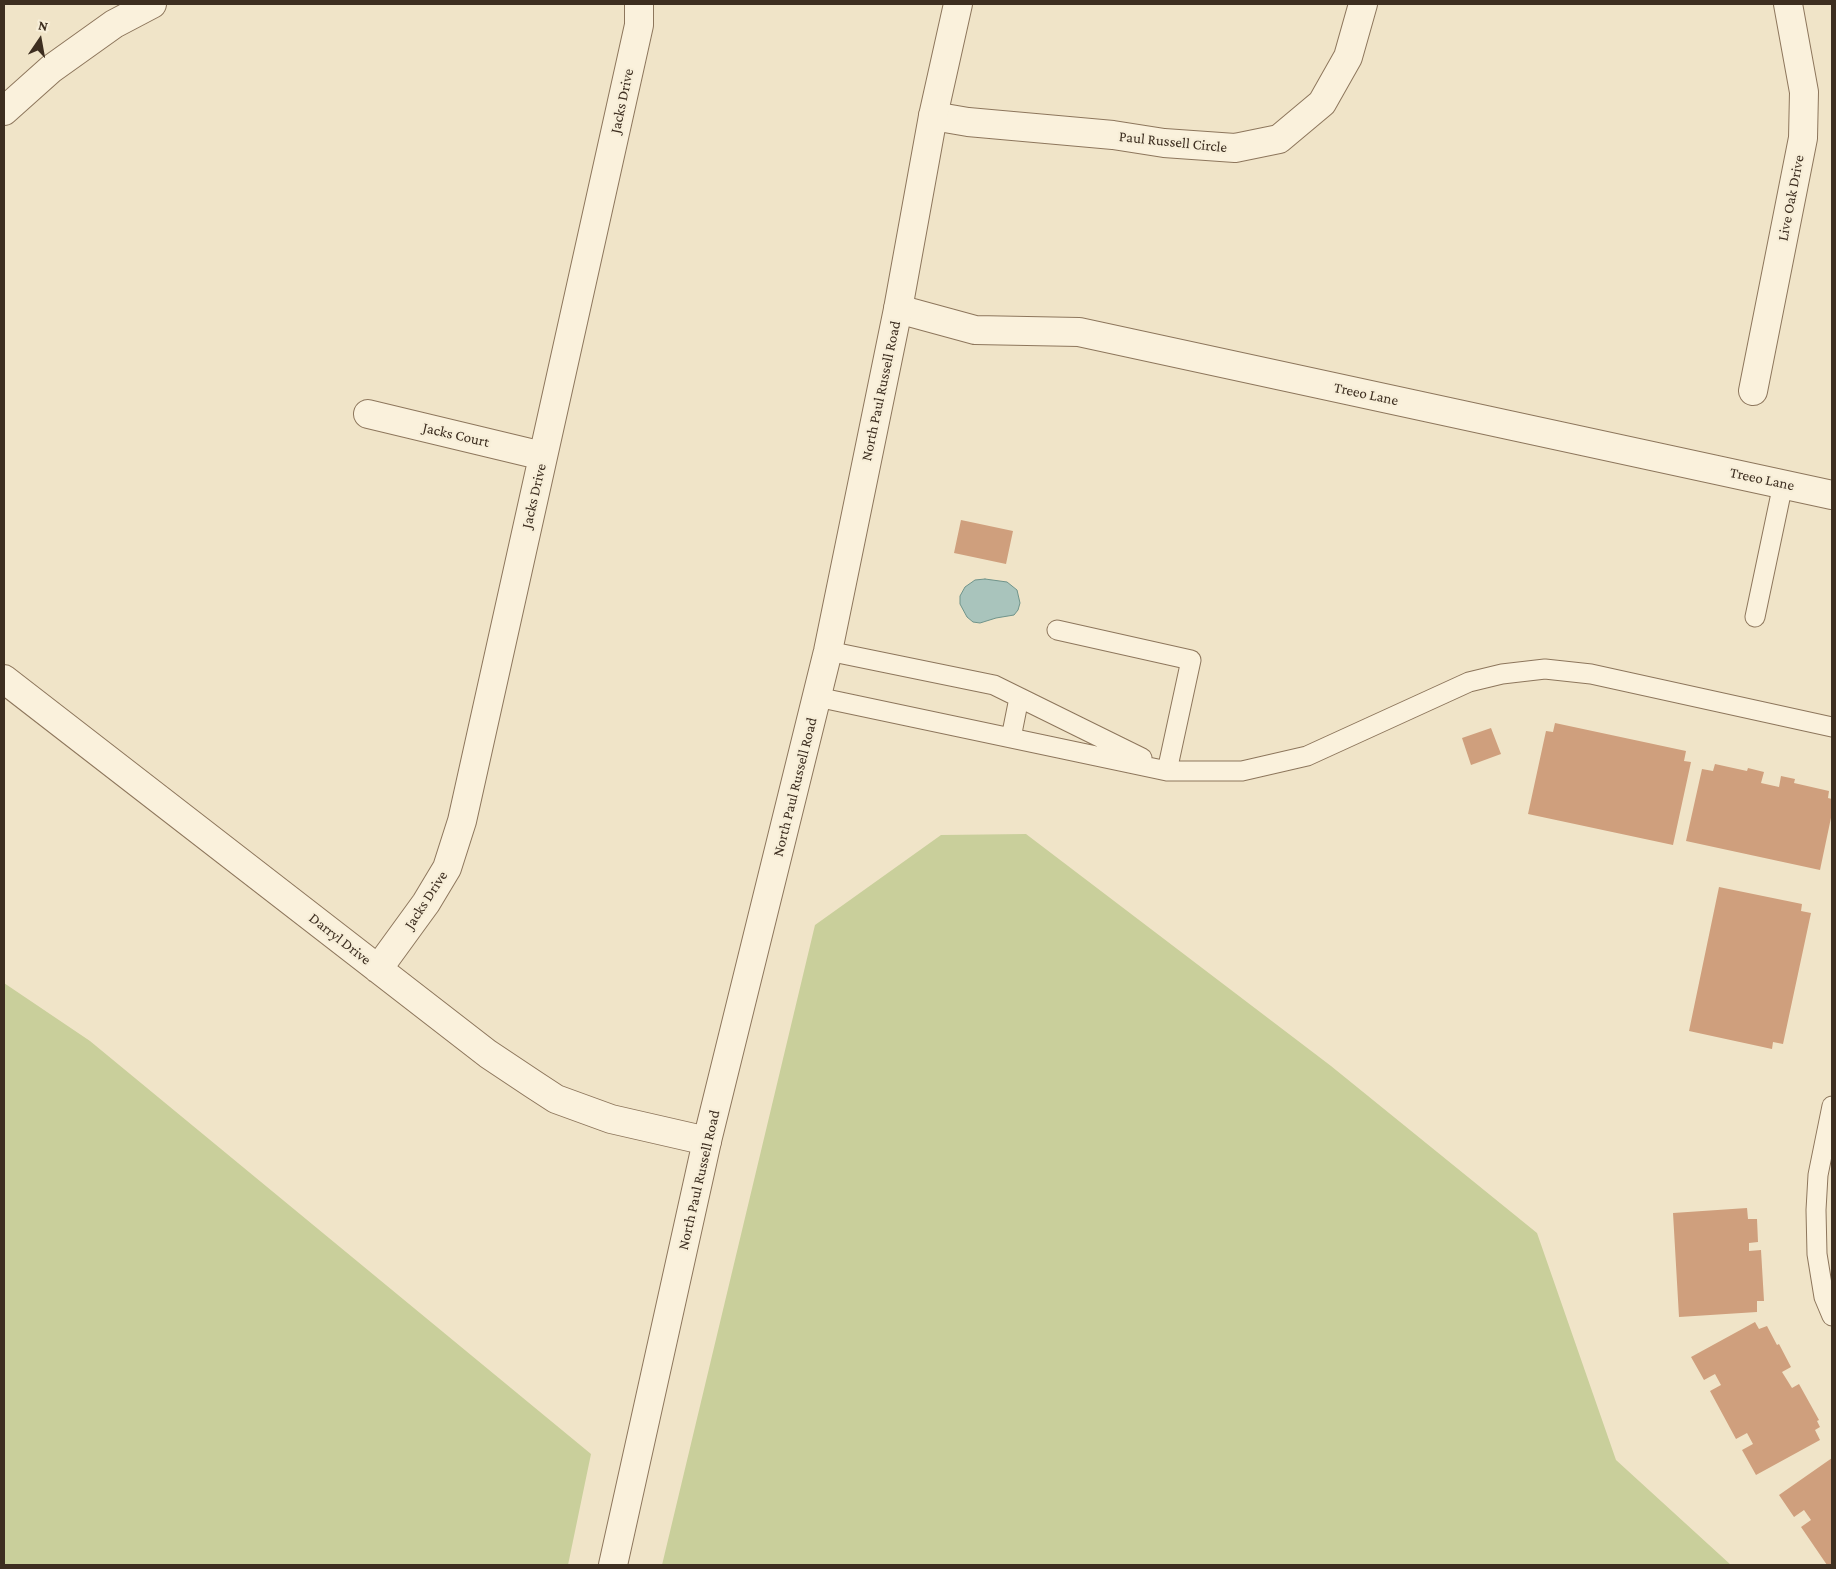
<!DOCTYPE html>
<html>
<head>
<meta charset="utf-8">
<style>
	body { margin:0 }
	#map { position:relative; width:1836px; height:1569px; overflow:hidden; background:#f0e4c8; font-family:"Crimson Pro",serif }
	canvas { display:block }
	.frame { position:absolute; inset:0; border:5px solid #3d2e20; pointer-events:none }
	.north { position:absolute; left:15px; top:15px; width:50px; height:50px; -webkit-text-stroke:4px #f7eed8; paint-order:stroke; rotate:12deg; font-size:14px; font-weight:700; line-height:20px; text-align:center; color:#3d2e20 }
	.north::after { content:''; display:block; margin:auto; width:18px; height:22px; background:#3d2e20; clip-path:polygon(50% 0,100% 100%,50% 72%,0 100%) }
</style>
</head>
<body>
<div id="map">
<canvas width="1836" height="1569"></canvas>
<div class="frame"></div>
<div class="north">N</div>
</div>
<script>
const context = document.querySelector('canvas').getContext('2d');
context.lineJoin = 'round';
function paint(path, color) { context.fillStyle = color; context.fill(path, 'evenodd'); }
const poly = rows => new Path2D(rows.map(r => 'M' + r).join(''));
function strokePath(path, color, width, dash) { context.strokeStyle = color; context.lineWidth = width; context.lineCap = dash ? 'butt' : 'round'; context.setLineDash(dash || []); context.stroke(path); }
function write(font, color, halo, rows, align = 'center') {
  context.font = font + ' "Crimson Pro",serif'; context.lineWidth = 4.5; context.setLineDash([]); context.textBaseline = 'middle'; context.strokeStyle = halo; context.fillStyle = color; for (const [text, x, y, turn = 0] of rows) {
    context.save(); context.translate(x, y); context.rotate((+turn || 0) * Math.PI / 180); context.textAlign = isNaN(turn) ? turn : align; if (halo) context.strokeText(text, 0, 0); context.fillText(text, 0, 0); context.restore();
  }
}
paint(poly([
	[1026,834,1331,1066,1537,1233,1616,1460,1731,1565,662,1565,815,925,941,835],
	[4,983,90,1041,591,1454,568,1565,4,1565]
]), '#c9cf9b');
const water = poly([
	[985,579,1007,582,1017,590,1020,603,1018,610,1014,615,996,618,980,623,973,622,967,617,960,604,960,596,965,587,975,580,985,579]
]);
paint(water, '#a9c4bc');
strokePath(water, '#6f938a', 1);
paint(poly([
	[961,520,1013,531,1006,564,954,553],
	[1555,723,1686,751,1684,761,1691,762,1673,845,1528,814,1546,731,1553,732],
	[1491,728,1501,754,1471,765,1462,738],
	[1715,764,1747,771,1748,768,1764,772,1761,783,1779,787,1781,776,1795,779,1794,783,1829,791,1828,798,1832,799,1832,813,1820,870,1686,841,1702,769,1713,771],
	[1719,887,1802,904,1801,911,1811,913,1783,1044,1773,1042,1772,1049,1689,1031],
	[1747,1208,1748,1219,1757,1219,1758,1242,1749,1243,1749,1251,1761,1250,1764,1301,1757,1301,1757,1312,1679,1317,1673,1213],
	[1755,1322,1759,1329,1767,1326,1777,1345,1779,1344,1791,1367,1782,1372,1792,1388,1799,1384,1819,1420,1817,1421,1820,1427,1815,1430,1820,1440,1756,1475,1742,1450,1753,1444,1747,1433,1736,1439,1710,1391,1721,1385,1715,1374,1704,1380,1691,1357],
	[1832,1458,1832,1565,1827,1565,1801,1527,1811,1520,1804,1510,1794,1517,1779,1495]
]), '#cf9f7d');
const service = poly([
	[1755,617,1783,484],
	[1057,630,1191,660,1167,771],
	[828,651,994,685,1142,758],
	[817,697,1167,771,1242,771,1307,756,1469,682,1502,674,1545,669,1591,674,1832,727],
	[1011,738,1019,698],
	[1832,1106,1818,1175,1816,1210,1817,1254,1824,1297,1832,1316]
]);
const minor = poly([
	[4,111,51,69,114,24,152,4],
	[933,116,968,122,1113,135,1164,143,1235,148,1279,139,1322,103,1348,57,1363,4],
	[898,309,975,330,1079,332,1832,495],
	[1753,391,1803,138,1804,92,1788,4],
	[368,414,543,456],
	[4,679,488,1054,533,1084,556,1099,611,1119,707,1141],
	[378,969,426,903,447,868,462,821,639,25,639,4]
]);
const tertiary = poly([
	[613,1565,707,1141,828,651,898,309,933,116,958,4]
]);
strokePath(service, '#8d765c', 21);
strokePath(minor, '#8d765c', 30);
strokePath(tertiary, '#8d765c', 30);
strokePath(service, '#faf1dc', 19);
strokePath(minor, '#faf1dc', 28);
strokePath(tertiary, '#faf1dc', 28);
write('15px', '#3d2e20', '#f7eed8', [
	["Jacks Drive",622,101,-78],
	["Paul Russell Circle",1173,142,6],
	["Live Oak Drive",1791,198,-79],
	["North Paul Russell Road",881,391,-78],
	["Treeo Lane",1366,394,12],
	["Jacks Court",456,435,13],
	["Treeo Lane",1762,479,12],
	["Jacks Drive",534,496,-77],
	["North Paul Russell Road",795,787,-76],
	["Jacks Drive",426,900,-57],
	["Darryl Drive",340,939,38],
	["North Paul Russell Road",699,1180,-77]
]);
</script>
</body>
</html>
